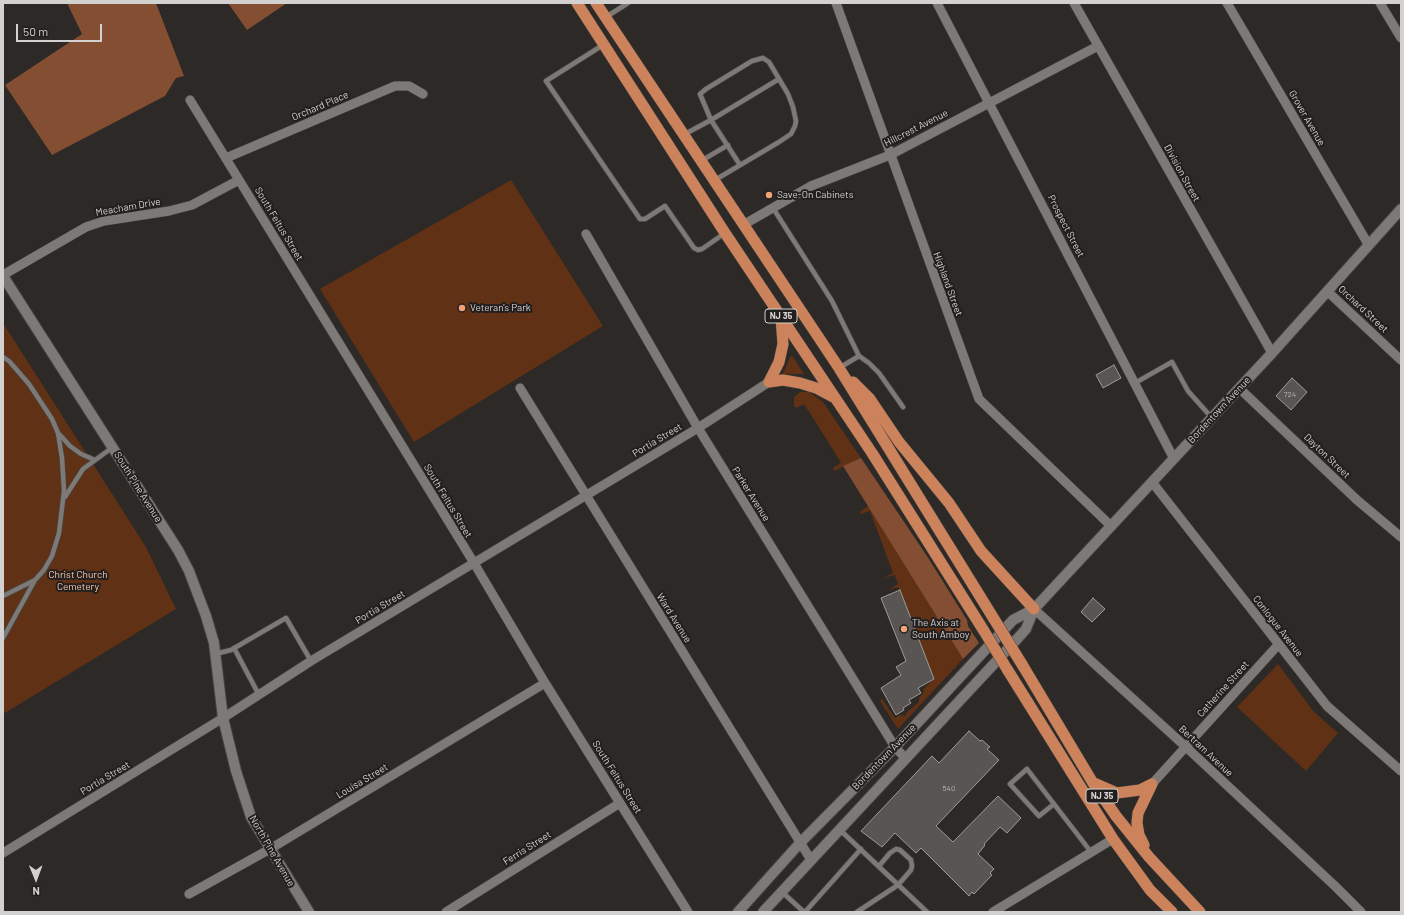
<!DOCTYPE html>
<html>
<head>
<meta charset="utf-8">
<style>
	body { margin:0 }
	#map { position:relative; width:1404px; height:915px; overflow:hidden; background:#2c2927; font-family:Barlow,sans-serif }
	canvas { display:block }
	.frame { position:absolute; inset:0; border:4px solid #d3d1d0; pointer-events:none }
	.north { position:absolute; left:16px; top:859px; width:40px; height:40px; -webkit-text-stroke:3px #231f1e; paint-order:stroke; rotate:179deg; font-size:11px; font-weight:700; line-height:16px; text-align:center; color:#d3d1d0 }
	.north::after { content:''; display:block; margin:auto; width:14px; height:18px; background:#d3d1d0; clip-path:polygon(50% 0,100% 100%,50% 72%,0 100%) }
	.scale { position:absolute; left:16px; top:24px; width:86px; height:18px; box-sizing:border-box; border:2px solid #d3d1d0; border-top:0; padding-left:5px; font-size:12px; line-height:14px; white-space:nowrap; color:#d3d1d0; -webkit-text-stroke:3px #231f1e; paint-order:stroke }
</style>
</head>
<body>
<div id="map">
<canvas width="1404" height="915"></canvas>
<div class="frame"></div>
<div class="north">N</div>
<div class="scale">50 m</div>
</div>
<script>
const context = document.querySelector('canvas').getContext('2d');
context.lineJoin = 'round';
function paint(path, color) { context.fillStyle = color; context.fill(path, 'evenodd'); }
const poly = rows => new Path2D(rows.map(r => 'M' + r).join(''));
function strokePath(path, color, width, dash) { context.strokeStyle = color; context.lineWidth = width; context.lineCap = dash ? 'butt' : 'round'; context.setLineDash(dash || []); context.stroke(path); }
function write(font, color, halo, rows, align = 'center') {
  context.font = font + ' Barlow,sans-serif'; context.lineWidth = 4; context.setLineDash([]); context.textBaseline = 'middle'; context.strokeStyle = halo; context.fillStyle = color; for (const [text, x, y, turn = 0] of rows) {
    context.save(); context.translate(x, y); context.rotate((+turn || 0) * Math.PI / 180); context.textAlign = isNaN(turn) ? turn : align; if (halo) context.strokeText(text, 0, 0); context.fillText(text, 0, 0); context.restore();
  }
}
paint(poly([
	[511,180,603,326,414,442,320,289],
	[3,323,146,547,176,609,3,714],
	[792,356,797,363,804,374,783,374,790,357],
	[800,392,809,392,823,402,861,458,834,471,833,468,841,463,827,440,804,404,796,408,794,406,794,397],
	[868,506,963,659,898,729,880,701,882,699,895,718,900,715,906,716,906,713,919,702,919,698,923,693,924,688,934,679,898,587,888,590,898,584,895,575,884,578,893,573,870,511,861,514,860,512],
	[1278,664,1314,712,1338,733,1306,771,1237,707]
]), '#603115');
paint(poly([
	[67,3,156,3,184,76,176,78,165,96,52,155,5,85,82,34],
	[228,3,287,3,247,30],
	[861,458,927,556,967,620,968,626,979,643,963,659,843,466]
]), '#834e32');
const building = poly([
	[1114,365,1121,378,1103,388,1096,375,1114,365],
	[1292,378,1307,392,1291,410,1276,396,1292,378],
	[900,590,934,679,918,688,921,693,909,700,911,703,903,708,904,710,896,715,881,688,901,675,896,667,906,661,881,598,900,590],
	[1093,598,1105,609,1092,622,1081,612,1093,598],
	[969,731,980,741,982,740,990,747,987,749,999,760,936,826,953,842,998,796,1021,818,1007,833,1000,827,984,844,985,845,978,854,994,869,990,873,992,875,974,894,972,892,969,896,921,848,916,853,895,833,882,847,861,831,932,756,939,763,969,731]
]);
paint(building, '#585553');
strokePath(building, '#9e9a98', 1);
const service = poly([
	[606,17,628,3],
	[603,45,546,81,640,219,645,219,665,206,694,248,698,250,702,249,725,233],
	[685,134,711,120,700,94,706,89,752,61,763,58,769,62,788,94,793,107,796,121,795,126,791,134,779,142,715,180],
	[701,161,728,145],
	[740,165,711,120,779,79],
	[773,208,832,301,859,356,839,368],
	[859,356,869,363,879,373,903,407],
	[3,357,9,361,29,384,52,419,58,433,62,458,64,491,59,533,52,556,44,570,35,580,3,596],
	[1135,383,1172,362,1188,391,1212,418],
	[60,435,70,446,81,454,95,460],
	[65,497,83,469,113,447],
	[3,638,35,580],
	[234,648,259,695],
	[215,654,231,650,286,618,311,661],
	[1054,804,1039,816,1010,784,1027,769,1054,804,1091,852],
	[840,830,927,912],
	[782,892,804,912],
	[805,912,861,849],
	[857,912,898,885,911,870,912,866,911,860,900,850,896,849,890,853,879,866]
]);
const minor = poly([
	[836,3,979,399,1111,526],
	[937,3,1174,459],
	[1074,3,1272,353],
	[1227,3,1368,244],
	[1380,3,1401,38],
	[190,100,474,563,545,683,688,912],
	[226,158,395,86,409,86,423,94],
	[743,225,811,186,890,155,1098,46],
	[586,234,698,428,895,747,906,759],
	[3,275,86,227,104,221,169,211,192,205,239,180],
	[1327,291,1401,360],
	[520,388,811,860],
	[1239,388,1357,500,1401,537],
	[1152,482,1327,706,1401,771],
	[1034,609,1186,747,1336,887,1361,912],
	[1152,784,1278,645],
	[3,853,223,718,311,661,698,428,769,382],
	[189,894,270,849,545,683],
	[446,912,620,803],
	[993,912,1113,839]
]);
const tertiary = poly([
	[3,276,178,550,189,571,206,616,214,643,223,718,236,771,251,817,309,912],
	[738,912,800,843,895,747,1013,620,1034,609],
	[763,912,1018,638,1026,629,1034,609,1272,353,1401,209]
]);
const trunk = poly([
	[577,3,725,233,872,453,984,631],
	[596,3,839,368,994,619],
	[769,382,783,380,800,383,816,388,833,397],
	[769,382,779,362,783,344,781,318],
	[853,382,870,399,899,442,949,503,981,551,1034,609],
	[1023,666,1093,783,1116,816,1149,857,1200,912],
	[1007,669,1113,839,1150,890,1172,912],
	[1094,783,1117,793,1140,790,1152,784],
	[1144,845,1139,835,1137,823,1138,813,1152,784]
]);
strokePath(service, '#464442', 6);
strokePath(minor, '#464442', 10);
strokePath(tertiary, '#464442', 12);
strokePath(trunk, '#464442', 12);
strokePath(service, '#7d7977', 4.5);
strokePath(minor, '#7d7977', 9);
strokePath(tertiary, '#7d7977', 10);
strokePath(trunk, '#cc825a', 11);
const trunkBridge = poly([
	[994,619,1023,666],
	[984,631,1007,669]
]);
strokePath(trunkBridge, '#464442', 12, []);
strokePath(trunkBridge, '#cc825a', 11);
for (const [x, y, r, color] of [
	[769,195,4,"#f0a279"],
	[462,308,4,"#f0a279"],
	[904,629,4,"#f0a279"]
]) { const dot = new Path2D(); dot.arc(x, y, r, 0, 2 * Math.PI); context.fillStyle = color; context.fill(dot); strokePath(dot, '#231f1e', 1.5); }
write('8px', '#b4b2b1', null, [
	["724",1290,394],
	["540",949,788]
]);
for (const [x, y, w] of [
	[781,316,32],
	[1102,796,32]
]) { const box = new Path2D(); box.roundRect(x - w / 2, y - 7, w, 14, 3); context.fillStyle = '#231f1e'; context.fill(box); strokePath(box, '#d3d1d0', 1); }
write('bold 9px', '#d3d1d0', null, [
	["NJ 35",781,316],
	["NJ 35",1102,796]
]);
write('10px', '#d3d1d0', '#231f1e', [
	["Orchard Place",320,106,-23],
	["Grover Avenue",1307,118,60],
	["Hillcrest Avenue",916,128,-27],
	["Division Street",1182,173,61],
	["Meacham Drive",128,207,-10],
	["South Feltus Street",279,224,59],
	["Prospect Street",1066,226,63],
	["Highland Street",948,284,70],
	["Orchard Street",1363,309,43],
	["Bordentown Avenue",1219,410,-47],
	["Portia Street",657,440,-31],
	["Dayton Street",1327,456,44],
	["South Pine Avenue",138,487,58],
	["Parker Avenue",751,494,58],
	["South Feltus Street",448,501,59],
	["Portia Street",380,607,-31],
	["Ward Avenue",674,618,58],
	["Conlogue Avenue",1278,626,52],
	["Catherine Street",1223,689,-48],
	["Bertram Avenue",1206,751,43],
	["Bordentown Avenue",884,757,-46],
	["South Feltus Street",617,777,58],
	["Portia Street",105,778,-31],
	["Louisa Street",362,781,-31],
	["Ferris Street",527,848,-32],
	["North Pine Avenue",272,851,60]
]);
write('10px', '#d3d1d0', '#231f1e', [
	["Save-On Cabinets",777,195],
	["Veteran's Park",470,308],
	["The Axis at",912,623],
	["South Amboy",912,635]
], 'left');
write('10px', '#fbc8ae', '#231f1e', [
	["Christ Church",78,575],
	["Cemetery",78,587]
]);
</script>
</body>
</html>
